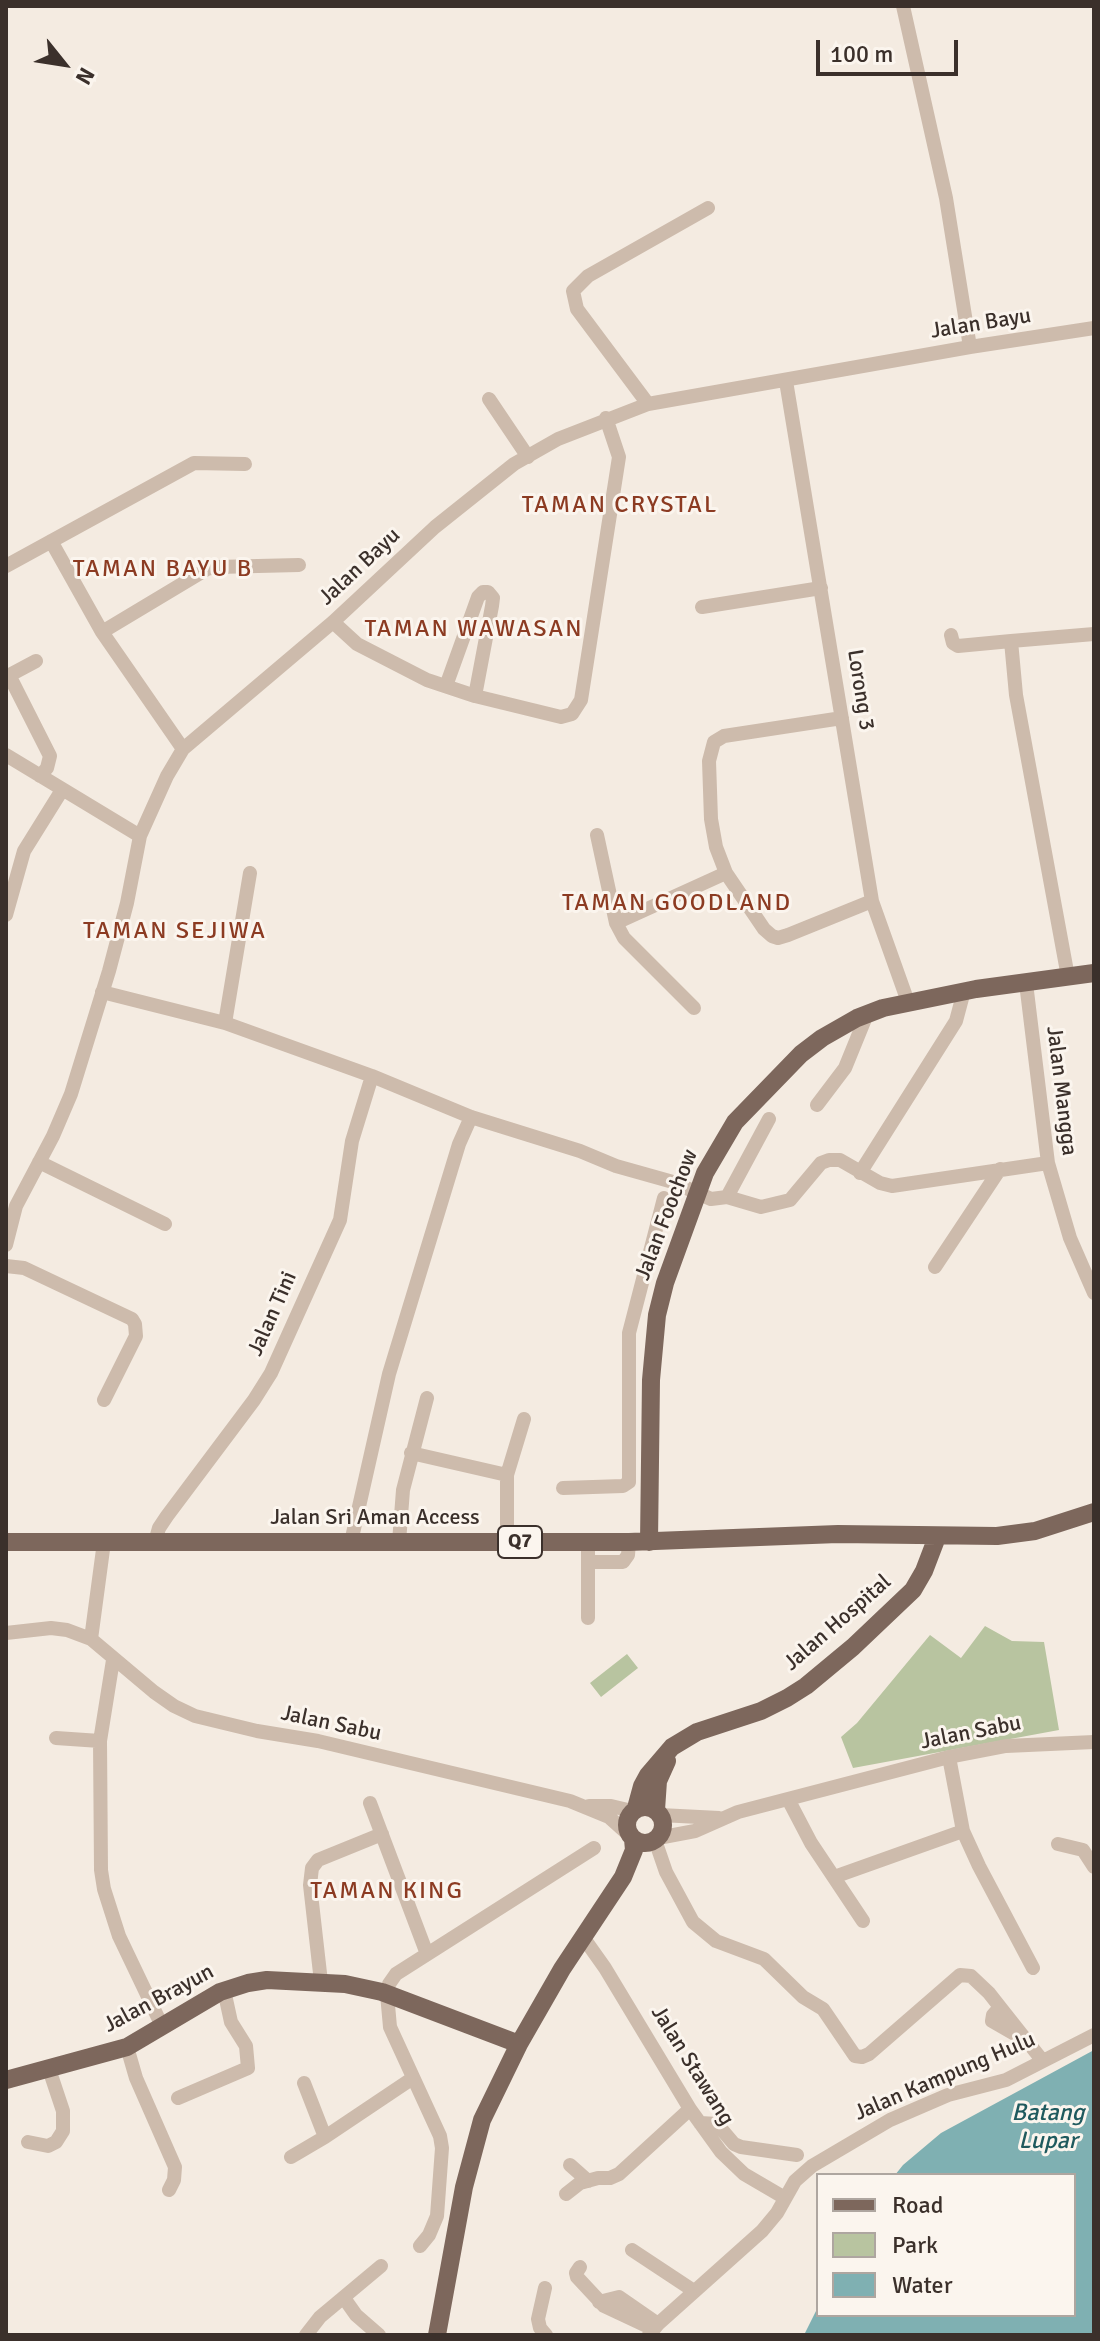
<!DOCTYPE html>
<html>
<head>
<meta charset="utf-8">
<style>
	body { margin:0 }
	#map { position:relative; width:1100px; height:2341px; overflow:hidden; background:#f4ebe1; font-family:Signika,sans-serif }
	canvas { display:block }
	.frame { position:absolute; inset:0; border:8px solid #3b302b; pointer-events:none }
	.legend { position:absolute; left:816px; top:2173px; width:260px; height:144px; box-sizing:border-box; background:#fbf5ee; border:2px solid #aea6a0; margin:0; padding:10px 14px; list-style:none; font-size:24px; color:#3b302b }
	.legend li { display:flex; align-items:center; gap:16px; height:40px }
	.legend b { width:40px; border:2px solid #aea6a0 }
	.north { position:absolute; left:24px; top:24px; width:80px; height:80px; -webkit-text-stroke:6px #fbf5ee; paint-order:stroke; rotate:120deg; font-size:22px; font-weight:700; line-height:32px; text-align:center; color:#3b302b }
	.north::after { content:''; display:block; margin:auto; width:28px; height:36px; background:#3b302b; clip-path:polygon(50% 0,100% 100%,50% 72%,0 100%) }
	.scale { position:absolute; left:816px; top:40px; width:142px; height:36px; box-sizing:border-box; border:4px solid #3b302b; border-top:0; padding-left:10px; font-size:24px; line-height:28px; white-space:nowrap; color:#3b302b; -webkit-text-stroke:6px #fbf5ee; paint-order:stroke }
</style>
</head>
<body>
<div id="map">
<canvas width="1100" height="2341"></canvas>
<div class="frame"></div>
<ul class="legend">
<li><b style="height:10px;background:#7d675c"></b>Road</li>
<li><b style="height:22px;background:#b8c4a0"></b>Park</li>
<li><b style="height:22px;background:#7fb0b2"></b>Water</li>
</ul>
<div class="north">N</div>
<div class="scale">100 m</div>
</div>
<script>
const context = document.querySelector('canvas').getContext('2d');
context.lineJoin = 'round';
function paint(path, color) { context.fillStyle = color; context.fill(path, 'evenodd'); }
const poly = rows => new Path2D(rows.map(r => 'M' + r).join(''));
function strokePath(path, color, width, dash) { context.strokeStyle = color; context.lineWidth = width; context.lineCap = dash ? 'butt' : 'round'; context.setLineDash(dash || []); context.stroke(path); }
function write(font, color, halo, rows, align = 'center') {
  context.font = font + ' Signika,sans-serif'; context.lineWidth = 6; context.setLineDash([]); context.textBaseline = 'middle'; context.strokeStyle = halo; context.fillStyle = color; for (const [text, x, y, turn = 0] of rows) {
    context.save(); context.translate(x, y); context.rotate((+turn || 0) * Math.PI / 180); context.textAlign = isNaN(turn) ? turn : align; if (halo) context.strokeText(text, 0, 0); context.fillText(text, 0, 0); context.restore();
  }
}
paint(poly([
	[985,1626,1012,1641,1044,1642,1059,1730,853,1768,841,1737,857,1723,930,1635,961,1658],
	[627,1654,638,1668,601,1697,590,1683]
]), '#b8c4a0');
paint(poly([
	[1094,2050,1094,2335,804,2335,818,2307,818,2315,1074,2315,1074,2175,895,2175,903,2165,941,2133]
]), '#7fb0b2');
strokePath(poly([
	[903,6,946,198,970,347],
	[786,381,872,901,908,1002],
	[489,399,528,457],
	[648,404,577,309,573,291,588,276,708,208],
	[51,541,102,632,183,749],
	[6,566,194,463,245,464],
	[702,607,821,588],
	[333,622,357,644,427,680,475,696,561,717,572,714,581,700,619,457,606,418],
	[102,632,207,569,217,567,299,565],
	[951,635,953,643,958,646,1011,641],
	[9,675,50,756,47,768,40,776],
	[6,677,36,661],
	[446,686,478,597,483,592,488,592,493,598,492,606,475,696],
	[842,718,724,736,714,742,709,761,711,819,716,847,726,873,764,929,772,936,778,938,788,935,872,901],
	[6,755,140,836],
	[597,835,616,923,624,938,694,1008],
	[6,915,24,851,62,790],
	[616,923,726,873],
	[1068,977,1016,695,1011,641,1094,634],
	[1026,983,1048,1163,1070,1238,1094,1293],
	[102,992,225,1023,372,1076,471,1117,580,1151,616,1166,673,1182,711,1199,727,1197,761,1207,790,1200,821,1163,829,1160,840,1160,880,1183,892,1186,1048,1163],
	[225,1023,250,873],
	[817,1105,845,1068,867,1014],
	[39,1162,165,1224],
	[860,1173,956,1021,964,991],
	[727,1197,769,1119],
	[6,1245,16,1206,53,1136,71,1094,109,971,127,903,140,836,167,776,183,749,333,622,435,527,514,464,558,439,648,404,970,347,1094,328],
	[6,1266,24,1268,132,1319,135,1324,136,1336,104,1400],
	[935,1267,1000,1169],
	[411,1453,507,1475],
	[563,1488,623,1486,629,1482,629,1333,664,1198],
	[588,1541,588,1618],
	[155,1542,159,1528,167,1516,254,1400,271,1373,340,1220,352,1141,372,1076],
	[351,1542,389,1374,459,1144,471,1117],
	[399,1542,403,1490,427,1398],
	[507,1542,507,1475,524,1419],
	[589,1562,623,1562,628,1555,629,1542],
	[6,1633,51,1628,67,1630,91,1639,104,1542],
	[91,1639,154,1692,174,1706,195,1716,257,1731,318,1741,570,1801,609,1817,629,1835],
	[113,1660,100,1741,101,1870,104,1889,119,1936,162,2026],
	[56,1738,100,1741],
	[949,1757,963,1831,979,1866,1033,1968],
	[788,1799,811,1843,863,1921],
	[370,1803,427,1954],
	[589,1806,611,1806,632,1811],
	[660,1815,719,1818],
	[658,1838,695,1831,738,1812,949,1757,1006,1746,1094,1742],
	[655,1840,666,1872,693,1922,716,1941,764,1959,803,1997,823,2009,855,2056,862,2057,869,2054,960,1975,971,1976,989,1993,1000,2007],
	[1058,1844,1083,1850,1094,1867],
	[834,1877,963,1831],
	[583,1937,605,1968,690,2109,721,2152,744,2174,785,2198],
	[321,1982,310,1885,312,1868,318,1860,382,1834],
	[1025,2040,992,2021,993,2015,1000,2007,1042,2060],
	[127,2047,136,2078,175,2167,174,2180,169,2190],
	[304,2083,325,2137],
	[178,2098,248,2068,246,2046,231,2022,224,1990],
	[700,2123,717,2124,734,2144,741,2147,797,2155],
	[28,2142,48,2146,56,2142,63,2131,63,2111,49,2069],
	[291,2157,325,2137,413,2078],
	[570,2165,588,2181],
	[566,2194,580,2183,598,2178,610,2178,619,2174,690,2109],
	[420,2246,429,2235,437,2216,442,2148,440,2136,390,2027,387,1994,389,1984,396,1974,594,1848],
	[632,2250,694,2291],
	[580,2267,576,2273,577,2277,604,2306,653,2329],
	[545,2288,538,2319,540,2328,546,2335],
	[344,2298,356,2315,379,2335],
	[599,2302,619,2297,658,2324],
	[306,2335,320,2317,381,2266],
	[649,2335,658,2324,762,2231,777,2213,795,2181,812,2166,890,2120,948,2095,1006,2080,1094,2035]
]), '#cdbbac', 14);
strokePath(poly([
	[6,1542,629,1542,838,1534,997,1536,1035,1531,1094,1512],
	[649,1542,651,1380,657,1315,665,1283,705,1173,735,1122,801,1054,822,1038,857,1018,883,1008,976,989,1094,973],
	'627 1825a18 18 0 1 1 36 0a18 18 0 1 1-36 0Z',
	[636,1808,642,1786,648,1775,672,1747,697,1732,761,1711,787,1698,806,1686,853,1647,913,1590,924,1571,937,1537],
	[656,1810,658,1781,667,1761],
	[6,2080,127,2047,220,1992,248,1983,267,1980,345,1984,382,1992,519,2044],
	[437,2335,464,2187,482,2120,519,2044,562,1969,623,1877,634,1850,633,1839]
]), '#7d675c', 18);
for (const [x, y, w] of [
	[520,1542,44]
]) { const box = new Path2D(); box.roundRect(x - w / 2, y - 16, w, 32, 6); context.fillStyle = '#fbf5ee'; context.fill(box); strokePath(box, '#3b302b', 2); }
write('bold 20px', '#3b302b', null, [
	["Q7",520,1542]
]);
write('22px', '#3b302b', '#fbf5ee', [
	["Jalan Bayu",981,324,-9],
	["Jalan Bayu",360,567,-43],
	["Lorong 3",860,690,81],
	["Jalan Mangga",1061,1091,83],
	["Jalan Foochow",667,1215,-69],
	["Jalan Tini",273,1314,-66],
	["Jalan Sri Aman Access",375,1518],
	["Jalan Hospital",838,1623,-41],
	["Jalan Sabu",331,1724,12],
	["Jalan Sabu",971,1733,-11],
	["Jalan Brayun",159,1999,-28],
	["Jalan Stawang",692,2066,58],
	["Jalan Kampung Hulu",945,2077,-23]
]);
context.letterSpacing = '2px';
write('24px', '#8c3b22', '#fbf5ee', [
	["TAMAN CRYSTAL",620,506],
	["TAMAN BAYU B",163,570],
	["TAMAN WAWASAN",474,630],
	["TAMAN GOODLAND",677,904],
	["TAMAN SEJIWA",175,932],
	["TAMAN KING",387,1892]
]);
context.letterSpacing = '0px';
write('italic 24px', '#1f5a5e', '#fbf5ee', [
	["Batang",1048,2114],
	["Lupar",1048,2142]
]);
</script>
</body>
</html>
